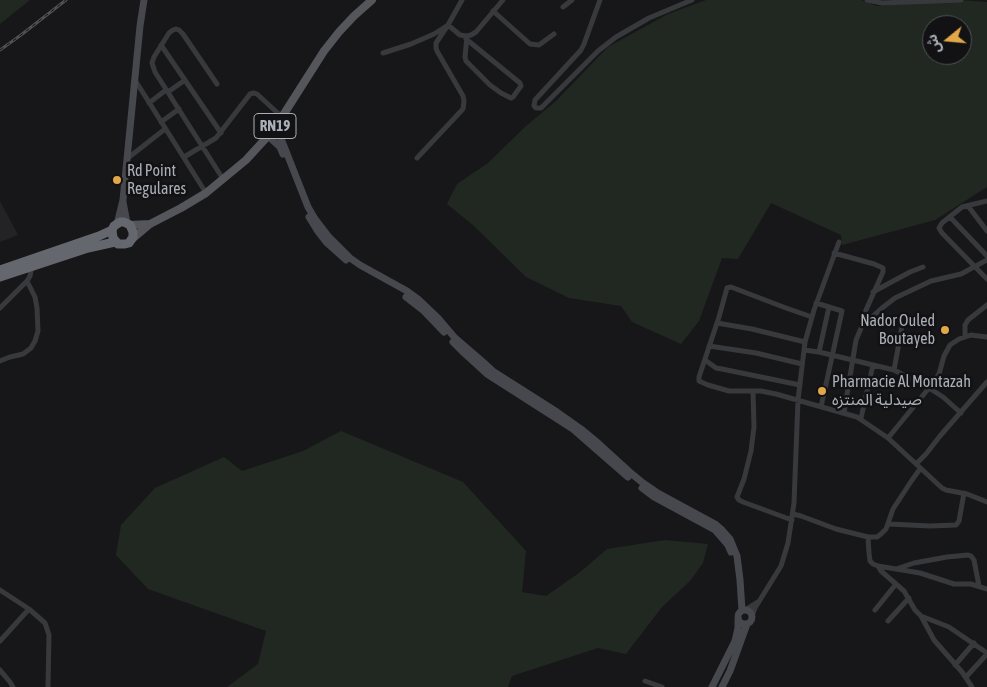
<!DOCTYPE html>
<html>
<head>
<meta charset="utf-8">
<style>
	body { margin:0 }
	#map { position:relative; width:987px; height:687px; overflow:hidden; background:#171719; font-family:"Asap Condensed","Noto Sans Arabic",sans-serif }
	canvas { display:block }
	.north { position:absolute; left:922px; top:15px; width:50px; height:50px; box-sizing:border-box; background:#121214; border:1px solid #4f5155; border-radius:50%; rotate:253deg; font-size:14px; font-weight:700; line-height:20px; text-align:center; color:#aaafb7 }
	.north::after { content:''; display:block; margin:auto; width:18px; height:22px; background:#e2a746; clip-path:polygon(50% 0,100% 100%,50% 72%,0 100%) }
</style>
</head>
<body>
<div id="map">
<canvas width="987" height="687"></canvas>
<div class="north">ش</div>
</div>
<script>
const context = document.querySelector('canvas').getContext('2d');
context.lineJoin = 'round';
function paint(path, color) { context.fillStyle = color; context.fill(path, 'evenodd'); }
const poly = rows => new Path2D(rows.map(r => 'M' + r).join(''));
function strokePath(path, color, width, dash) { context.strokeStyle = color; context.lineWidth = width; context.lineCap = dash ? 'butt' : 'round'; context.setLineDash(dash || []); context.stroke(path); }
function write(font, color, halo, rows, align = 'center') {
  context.font = font + ' "Asap Condensed","Noto Sans Arabic",sans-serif'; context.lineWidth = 5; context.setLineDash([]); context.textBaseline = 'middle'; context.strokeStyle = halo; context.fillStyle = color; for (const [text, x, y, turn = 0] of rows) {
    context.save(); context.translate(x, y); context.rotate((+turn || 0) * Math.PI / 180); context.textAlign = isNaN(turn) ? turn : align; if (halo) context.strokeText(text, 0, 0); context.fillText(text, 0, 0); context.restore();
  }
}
paint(poly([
	[0,201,18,235,0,242]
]), '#232326');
paint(poly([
	[0,0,30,0,0,24],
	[706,0,861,0,877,6,959,0,987,2,987,187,935,220,842,245,841,235,771,203,738,259,722,258,699,321,681,344,632,322,621,306,569,298,526,277,474,226,447,204,457,184,488,163,526,126,556,101,608,47,668,14],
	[932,25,962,25,962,55,932,55],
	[341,431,463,482,526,551,522,592,546,596,579,573,607,549,665,540,708,544,703,563,690,581,662,607,626,654,598,648,512,676,508,687,227,687,258,664,266,631,148,589,116,555,121,525,155,488,224,457,242,471,303,451]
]), '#212822');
strokePath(poly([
	[600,0,584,44,581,50,535,100,534,106,536,108,541,108,598,51,616,37,649,18,692,0],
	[867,0,882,3,961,0],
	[563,7,572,0],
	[493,11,530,44,539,45,554,34],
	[466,39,520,83,521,86,513,97,511,98,501,93,490,85,466,61,465,57,467,36],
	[161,45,221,133],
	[383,53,411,44,434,34,442,29,448,25,462,0],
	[135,80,206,193],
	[217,84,183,34,179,30,176,29,173,30,169,33,154,57,152,63,155,72,223,179],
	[168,92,185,80],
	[149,103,166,90],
	[161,122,179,109],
	[184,157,216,138,247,98,250,94,254,93,257,94,282,117],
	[128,158,165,129],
	[417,158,463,109,464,101,463,96,437,51,436,48,436,43,448,25,460,35,467,36,471,35,476,32,503,0],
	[987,201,962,207,942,223,939,228,942,233,987,279],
	[968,206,987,231],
	[950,217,987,256],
	[834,253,874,264,883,268,883,272,866,310,863,325],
	[873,292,910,272,923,267],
	[816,303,842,311,821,407],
	[0,308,27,281,30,276,32,266],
	[812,317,786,308,731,287,727,288,719,317,699,377,699,381,708,385,729,391,761,391,776,394,857,417,888,438,942,488,946,490,967,494,987,502],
	[717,323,752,329,805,342],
	[965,337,965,325,968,320,987,305],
	[709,346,756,353,802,364],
	[804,350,819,352,894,370,929,388,939,374,944,356,950,345,959,339,971,335,987,337],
	[819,352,829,307],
	[705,360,716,368,722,369,800,385],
	[0,361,10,357,23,354,31,348,35,341,38,331,37,308,35,297,27,281],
	[894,370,903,321],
	[753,391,754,427,751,451,744,479,737,497,739,500,743,502,792,520],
	[844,413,856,340,862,326,882,308,895,298,931,281,961,274,987,260],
	[861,418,873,365],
	[888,438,929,388,943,397,961,413],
	[916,464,926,454,940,436,987,382],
	[793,514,801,516,836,529,868,537,877,537,881,534,886,529,893,509,912,480,920,469],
	[889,524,930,526,956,525,959,521,964,493],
	[868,537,869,553,870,561,873,564,878,566,920,573,954,584,971,584,987,589],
	[878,566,881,571,904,591,915,610,921,616,949,627,987,653],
	[896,569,914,563,947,557,968,555,971,556,974,560,979,586],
	[0,590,29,609,45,623,49,635,48,687],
	[745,610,758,602],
	[875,610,896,584],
	[752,616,755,608,781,566,788,543,794,503,798,400,805,342,814,310,839,242],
	[921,616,934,640,962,672,972,687],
	[888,621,909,598],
	[0,641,29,609],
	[955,665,974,643],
	[0,670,10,682,13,687],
	[966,677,987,654],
	[645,681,662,687]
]), '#38393d', 5);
strokePath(poly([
	[273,129,280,136,308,207,315,219,328,236,350,258,360,265,407,291,418,299,438,318,455,338,484,363,494,372,557,412,581,429,598,443,632,474,643,483,656,492,715,524,722,530,730,539,737,556,740,580,742,610],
	[268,136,280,147,283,154],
	[123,202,127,223],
	[309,217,317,230,327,243,346,260],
	[117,224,123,200,140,26,144,0],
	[406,297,424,311,444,332],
	[453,342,464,353,487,374,573,429,628,477],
	[642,488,654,497,715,530,728,545,731,552],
	'738 617a7 7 0 1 1 14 0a7 7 0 1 1-14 0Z',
	[712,687,735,641,738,628,738,620],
	[722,687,730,671,747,624]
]), '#46484d', 7);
strokePath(poly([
	[130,225,150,224],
	[131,240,150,224,181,208,206,193,246,160,268,136,282,117,324,51,339,32,354,16,372,0]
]), '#54565c', 8);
strokePath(poly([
	[0,270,99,236,112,230,114,226,120,222,124,222,130,225,133,232,133,237,129,243,125,244,118,244,113,238,112,230],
	[0,277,88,248,115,242]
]), '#65676e', 9);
const rail = poly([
	[0,50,21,35,66,0]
]);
strokePath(rail, '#4f5156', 3);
strokePath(rail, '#121214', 1, [4]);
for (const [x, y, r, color] of [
	[117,180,5,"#e2a746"],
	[945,330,5,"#e2a746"],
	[822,391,5,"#e2a746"]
]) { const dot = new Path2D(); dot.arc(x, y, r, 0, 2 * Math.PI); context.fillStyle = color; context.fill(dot); strokePath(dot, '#121214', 2); }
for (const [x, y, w] of [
	[275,126,42]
]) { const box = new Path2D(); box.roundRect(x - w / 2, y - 12.5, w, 25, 4); context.fillStyle = '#121214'; context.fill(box); strokePath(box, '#aaafb7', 1); }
write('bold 15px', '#aaafb7', null, [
	["RN19",275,126]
]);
write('16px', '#aaafb7', '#121214', [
	["Rd Point",127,171],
	["Regulares",127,189],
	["Nador Ouled",935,321,"right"],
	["Boutayeb",935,339,"right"],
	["Pharmacie Al Montazah",832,382],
	["صيدلية المنتزه",832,400]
], 'left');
</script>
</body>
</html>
